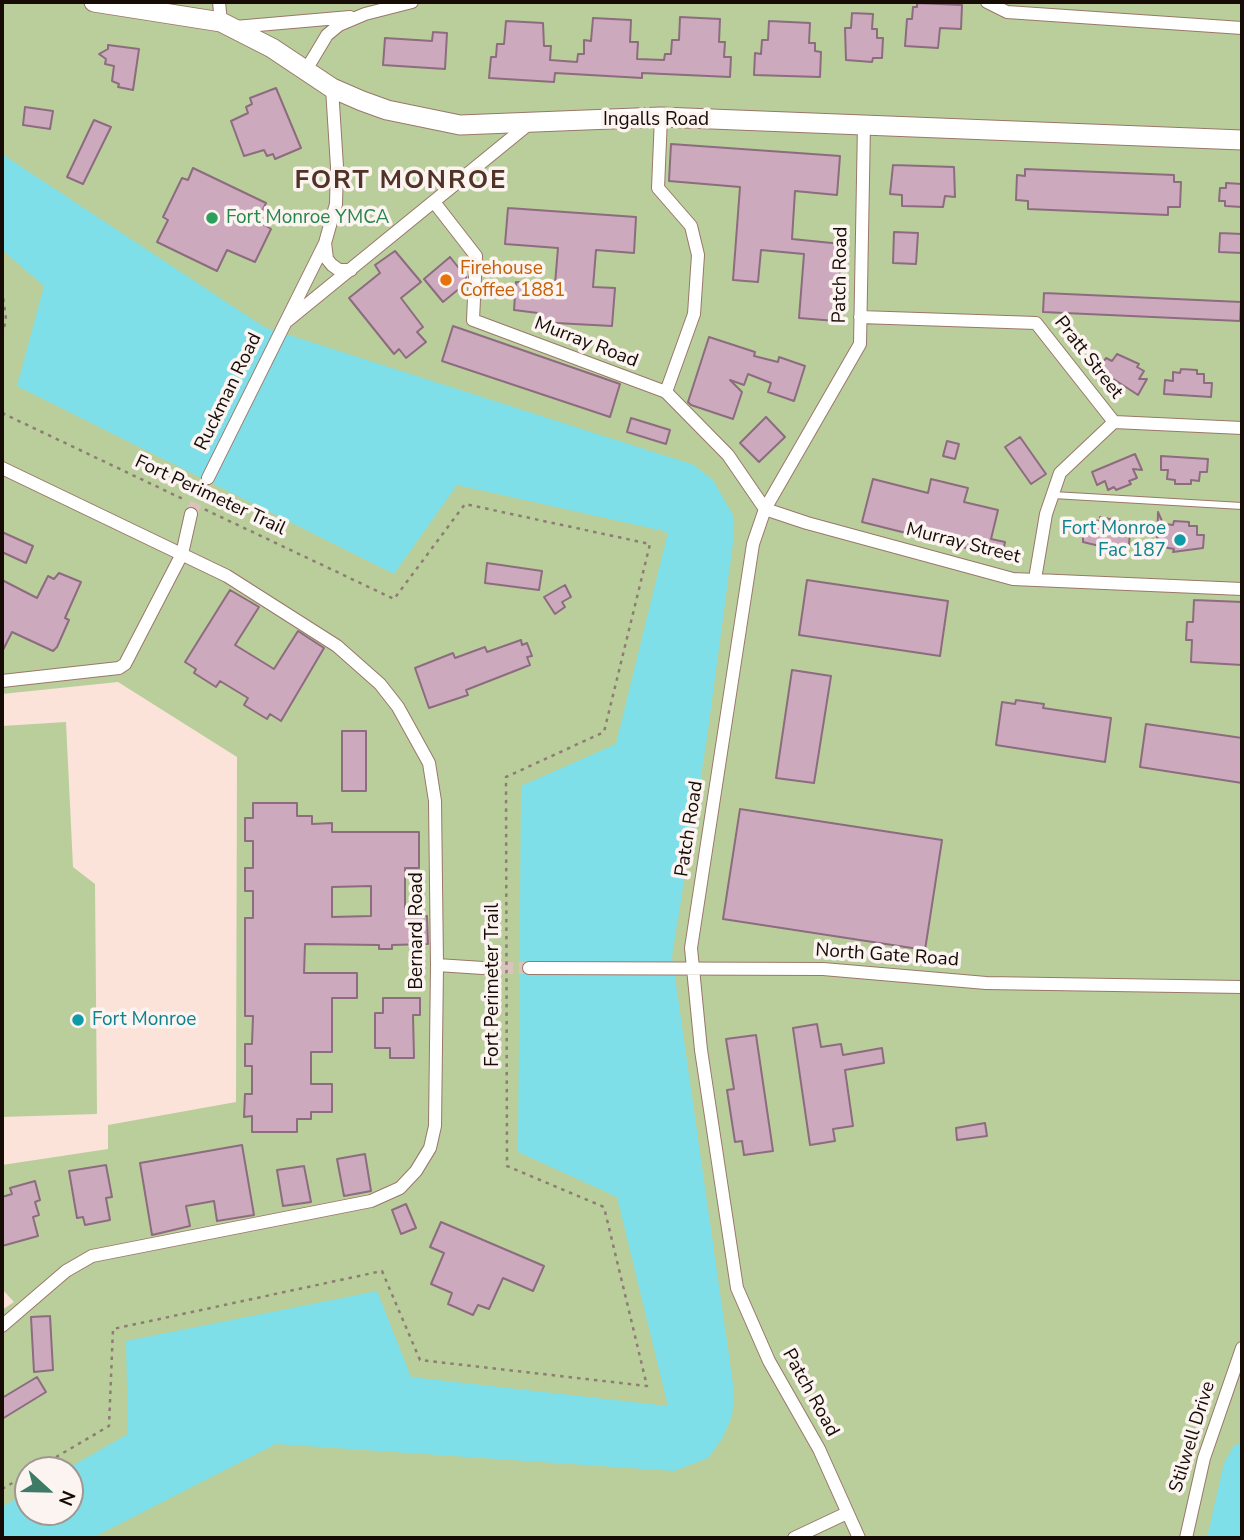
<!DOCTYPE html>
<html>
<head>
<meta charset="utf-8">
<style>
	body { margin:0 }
	#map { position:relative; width:1244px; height:1540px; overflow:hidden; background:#fbe3da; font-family:"Nunito Sans",sans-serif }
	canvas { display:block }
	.frame { position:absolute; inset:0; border:4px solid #170b06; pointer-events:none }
	.north { position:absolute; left:14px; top:1456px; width:70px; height:70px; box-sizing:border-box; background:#fcf4f1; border:2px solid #a09793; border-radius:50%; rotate:112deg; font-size:19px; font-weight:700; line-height:28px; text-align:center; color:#170b06 }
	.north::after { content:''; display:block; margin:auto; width:24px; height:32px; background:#3d7b67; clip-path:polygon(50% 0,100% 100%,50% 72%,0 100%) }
</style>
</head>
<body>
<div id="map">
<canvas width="1244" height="1540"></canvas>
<div class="frame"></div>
<div class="north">N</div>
</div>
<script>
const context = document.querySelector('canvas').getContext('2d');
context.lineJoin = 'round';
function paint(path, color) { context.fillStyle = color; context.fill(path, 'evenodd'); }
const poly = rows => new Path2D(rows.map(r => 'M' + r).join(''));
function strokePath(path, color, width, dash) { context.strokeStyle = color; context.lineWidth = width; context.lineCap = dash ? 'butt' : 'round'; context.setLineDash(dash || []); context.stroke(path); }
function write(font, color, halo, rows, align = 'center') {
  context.font = font + ' "Nunito Sans",sans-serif'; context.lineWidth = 7; context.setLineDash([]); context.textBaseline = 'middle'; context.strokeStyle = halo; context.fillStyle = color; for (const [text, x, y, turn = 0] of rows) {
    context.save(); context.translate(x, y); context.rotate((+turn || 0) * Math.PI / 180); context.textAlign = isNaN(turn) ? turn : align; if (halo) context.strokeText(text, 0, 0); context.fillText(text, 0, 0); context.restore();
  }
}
paint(poly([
	[2,2,1242,2,1242,1456,1224,1538,2,1538,2,1310,14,1302,2,1289,2,1165,108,1149,108,1125,236,1102,237,757,118,682,2,694],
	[28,1470,70,1470,70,1512,28,1512],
	[66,722,73,867,95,884,97,1114,2,1117,2,726]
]), '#b9ce9b');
paint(poly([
	[2,154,264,327,694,465,713,480,733,515,733,543,707,738,672,956,734,1391,732,1416,722,1439,708,1458,674,1471,276,1444,92,1538,2,1538,2,1507,28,1492,28,1512,70,1512,70,1470,65,1470,128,1434,126,1341,377,1291,411,1377,668,1406,617,1197,518,1152,521,786,616,744,668,532,457,485,394,574,17,386,44,286,2,250],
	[1242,1441,1242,1538,1207,1538,1224,1463,1233,1447]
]), '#7fdfe9');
const building = poly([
	[917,3,962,5,961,29,940,28,938,48,905,46,907,19,912,19,913,7,917,7,917,3],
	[852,13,873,14,872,29,877,29,877,38,883,38,882,58,873,58,872,62,846,60,845,28,851,28,852,13],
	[680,17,720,19,719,42,725,42,724,57,731,57,730,77,642,73,642,78,555,73,554,82,489,78,491,57,496,57,497,44,504,44,506,21,543,23,544,46,551,46,550,60,577,62,578,54,584,54,584,40,591,41,593,18,631,20,630,42,638,42,637,59,664,60,665,54,671,54,672,40,679,40,680,17],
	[769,21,810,23,809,43,815,43,815,51,821,52,820,77,754,75,755,53,761,54,762,40,768,40,769,21],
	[433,32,447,33,445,69,383,65,385,38,432,41,433,32],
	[108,45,139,49,133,90,118,87,119,84,112,81,114,66,105,64,106,59,99,54,108,49,108,45],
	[276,88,301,148,275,159,273,154,267,156,264,150,244,156,231,121,248,113,246,107,252,104,250,98,276,88],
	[25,107,53,111,50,129,23,125,25,107],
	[94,120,111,127,83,184,67,177,94,120],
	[671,144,840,156,837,195,795,191,792,239,842,244,836,321,799,318,804,254,761,250,758,282,733,280,740,187,669,181,671,144],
	[893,165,954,167,955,197,945,196,943,207,902,206,902,195,890,194,893,165],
	[193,168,266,203,258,221,271,229,255,262,227,250,217,271,157,242,168,220,163,217,182,178,188,180,193,168],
	[1025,169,1174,175,1174,182,1181,182,1180,207,1168,207,1168,215,1028,209,1028,201,1016,200,1017,175,1025,176,1025,169],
	[1226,183,1242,184,1242,207,1225,206,1225,201,1219,201,1220,188,1226,188,1226,183],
	[508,208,636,217,634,253,596,250,593,287,615,288,612,326,537,322,538,313,514,310,516,282,555,284,558,248,505,244,508,208],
	[894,232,918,233,916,264,893,263,894,232],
	[1220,233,1242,234,1242,253,1219,252,1220,233],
	[395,251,421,282,401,298,423,327,417,332,426,342,406,358,399,349,394,354,349,298,380,273,375,265,395,251],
	[450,257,466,277,466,283,443,302,424,279,450,257],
	[1044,293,1241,302,1240,321,1043,312,1044,293],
	[453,326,620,384,610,417,442,361,453,326],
	[709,337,755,352,754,356,778,362,779,357,805,366,794,401,768,392,771,383,748,374,744,385,730,380,742,392,733,419,691,405,688,402,709,337],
	[1117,354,1139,364,1137,367,1144,371,1139,379,1147,379,1138,395,1098,369,1106,358,1112,361,1117,354],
	[1181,369,1197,370,1197,374,1204,374,1204,383,1212,383,1211,397,1164,394,1165,380,1173,381,1173,372,1180,373,1181,369],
	[766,417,785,437,759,462,740,443,766,417],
	[631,418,670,430,666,444,627,432,631,418],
	[1020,437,1046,474,1031,484,1005,447,1020,437],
	[947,441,959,444,955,459,943,456,947,441],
	[1135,454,1142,470,1133,469,1137,478,1129,481,1131,484,1116,490,1114,487,1108,490,1105,481,1097,485,1092,472,1135,454],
	[1161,456,1208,459,1207,472,1200,472,1199,481,1191,480,1191,484,1175,484,1175,480,1167,479,1168,470,1161,470,1161,456],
	[873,479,928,493,931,479,968,488,964,502,998,510,991,539,1005,542,1002,557,862,522,873,479],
	[1158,512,1165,528,1165,524,1173,525,1174,521,1189,522,1189,526,1197,526,1197,535,1204,535,1203,548,1173,552,1174,549,1157,546,1158,512],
	[1100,517,1124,522,1123,531,1130,531,1129,545,1112,545,1112,549,1083,542,1083,529,1091,529,1091,520,1100,521,1100,517],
	[2,532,33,546,26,563,2,552,2,532],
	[487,563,542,571,539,590,485,583,487,563],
	[59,573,81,582,65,618,69,620,57,647,53,651,12,632,2,652,2,580,37,598,48,576,54,579,59,573],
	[807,580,948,601,940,656,799,635,807,580],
	[565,585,571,597,562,602,565,607,555,614,544,597,565,585],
	[230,590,259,607,235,645,274,669,298,631,324,648,281,721,270,714,267,719,244,705,248,698,220,681,216,687,194,673,196,669,185,662,230,590],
	[1194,600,1242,602,1242,665,1191,662,1192,640,1186,640,1187,622,1193,622,1194,600],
	[521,640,522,645,527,643,532,656,527,657,530,665,466,690,468,695,429,708,415,668,453,653,455,658,485,647,487,652,521,640],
	[792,670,831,676,814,783,776,778,792,670],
	[1016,700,1044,704,1043,708,1111,718,1105,762,996,745,1002,702,1015,704,1016,700],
	[1146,724,1242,738,1242,783,1140,767,1146,724],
	[342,731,366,731,366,791,342,791,342,731],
	[253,803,297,803,297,816,312,816,312,824,332,823,332,832,419,832,419,868,405,868,405,916,427,916,428,944,392,945,392,949,379,949,379,945,305,944,304,973,357,973,357,998,332,998,332,1052,311,1052,311,1084,332,1084,332,1112,311,1112,311,1119,297,1119,297,1132,252,1132,252,1116,244,1117,245,1094,252,1094,252,1066,245,1066,245,1044,252,1044,253,1016,245,1016,245,918,253,918,253,891,245,891,245,868,253,868,253,841,245,841,245,818,253,818,253,803],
	[371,886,371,916,332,917,332,887,371,886],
	[740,809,942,840,925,950,723,919,740,809],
	[383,998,420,998,420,1015,413,1015,414,1058,390,1058,390,1048,375,1048,375,1013,383,1013,383,998],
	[817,1024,821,1047,841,1044,843,1055,882,1048,884,1063,845,1070,853,1126,833,1129,835,1141,810,1145,793,1028,817,1024],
	[756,1035,773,1151,744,1155,742,1141,735,1142,727,1090,734,1089,726,1039,756,1035],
	[985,1123,987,1136,957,1140,956,1128,985,1123],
	[242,1145,254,1215,217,1221,214,1201,186,1206,190,1226,152,1235,140,1163,242,1145],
	[365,1154,371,1191,344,1196,337,1159,365,1154],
	[106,1165,112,1197,106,1198,110,1220,85,1225,83,1217,77,1218,69,1171,106,1165],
	[304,1166,311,1202,283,1206,277,1170,304,1166],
	[35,1181,40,1200,35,1202,39,1215,33,1217,38,1236,2,1246,2,1197,12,1194,10,1188,35,1181],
	[406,1204,416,1228,401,1234,392,1210,406,1204],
	[441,1222,544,1266,533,1291,503,1278,489,1309,478,1305,473,1315,448,1304,452,1293,431,1284,444,1253,430,1247,441,1222],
	[50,1316,53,1370,34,1372,31,1317,50,1316],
	[37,1377,46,1392,2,1419,2,1398,37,1377]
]);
paint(building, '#cda9bd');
strokePath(building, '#8c6c7e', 2);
strokePath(poly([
	[191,514,208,478],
	[483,968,529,968]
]), '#d9c3ba', 12, [12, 6]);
const lane = poly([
	[1053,495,1242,506]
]);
const street = poly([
	[219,2,221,22],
	[987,2,1007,12,1242,28],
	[235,27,350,17],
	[306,70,327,35,339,25,365,14,412,2],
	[661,117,658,188,691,226,698,255,694,314,666,392],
	[434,202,476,256,473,320,666,392,728,455,765,509,807,523,1013,579,1242,589],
	[325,243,327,259,332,265,339,270,351,270],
	[860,317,1036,323,1114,422,1242,428],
	[287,321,530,123],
	[2,468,227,576,337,646,380,684,398,707,429,763,435,801,437,965,435,1126,430,1148,416,1171,400,1188,371,1201,92,1256,66,1271,2,1326],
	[208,478,325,243,336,204,337,167,332,88],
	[1035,579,1046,514,1060,473,1114,422],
	[2,681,119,668,125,664,182,554,191,514],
	[437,965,483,968],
	[529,968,823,969,986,983,1242,987],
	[794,1538,847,1513],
	[859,1538,819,1449,769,1361,737,1288,701,1050,691,948,753,544,765,509,860,344,864,124],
	[1186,1538,1204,1458,1242,1348]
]);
const secondary = poly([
	[94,2,221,22,272,48,332,88,362,101,387,110,460,125,661,117,1242,140]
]);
strokePath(lane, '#9a776a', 8);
strokePath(street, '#9a776a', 14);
strokePath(secondary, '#9a776a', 21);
strokePath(poly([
	[2,290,6,319,2,336],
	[2,413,185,500],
	[34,1470,109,1426,113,1329,382,1271,420,1360,647,1386,604,1207,507,1166,506,777,604,732,650,544,465,504,394,599,204,509],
	[2,1489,28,1474]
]), '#8e7c75', 2.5, [3.5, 5]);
strokePath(lane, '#fff', 6);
strokePath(street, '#fff', 12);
strokePath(secondary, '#fff', 19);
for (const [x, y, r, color] of [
	[212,218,7,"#2e9e5b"],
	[446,280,7,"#e8710a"],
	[1180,540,7,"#0f9aa8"],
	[78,1020,7,"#0f9aa8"]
]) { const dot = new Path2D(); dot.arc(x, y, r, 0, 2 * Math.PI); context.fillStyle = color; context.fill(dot); strokePath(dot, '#fcf4f1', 2.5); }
write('19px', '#170b06', '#fcf4f1', [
	["Ingalls Road",656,120],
	["Patch Road",841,275,-89],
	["Murray Road",586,343,21],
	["Pratt Street",1088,358,52],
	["Ruckman Road",229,392,-64],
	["Fort Perimeter Trail",210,496,25],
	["Murray Street",963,544,14],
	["Patch Road",690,829,-81],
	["Bernard Road",417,931,-90],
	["North Gate Road",887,956,4],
	["Fort Perimeter Trail",493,985,-90],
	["Patch Road",810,1393,61],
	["Stilwell Drive",1193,1437,-73]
]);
write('19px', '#27864d', '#fcf4f1', [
	["Fort Monroe YMCA",226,218]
], 'left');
write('19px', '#c56008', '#fcf4f1', [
	["Firehouse",460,269],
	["Coffee 1881",460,291]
], 'left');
write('19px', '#0d838f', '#fcf4f1', [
	["Fort Monroe",1166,529],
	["Fac 187",1166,551],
	["Fort Monroe",92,1020,"left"]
], 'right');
context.letterSpacing = '2px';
write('bold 26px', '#503226', '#fcf4f1', [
	["FORT MONROE",401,182]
]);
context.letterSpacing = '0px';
</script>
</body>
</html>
